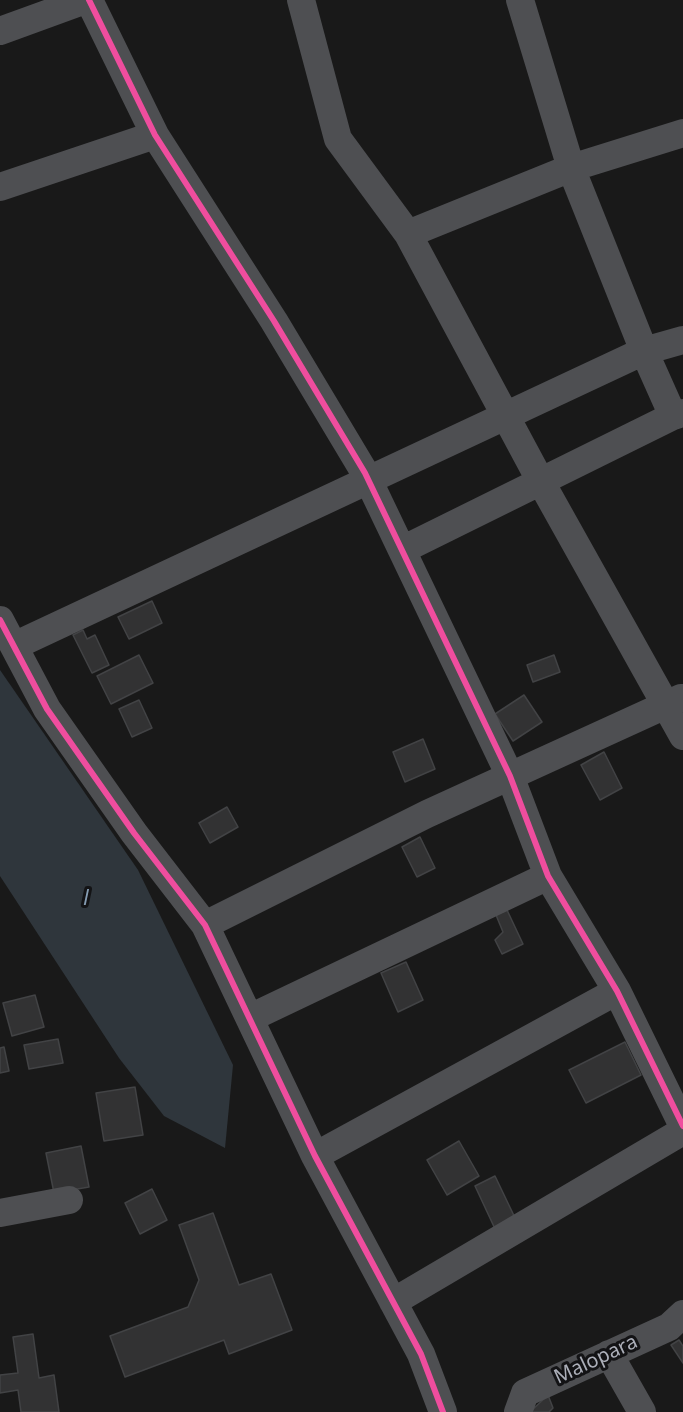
<!DOCTYPE html>
<html>
<head>
<meta charset="utf-8">
<style>
	body { margin:0 }
	canvas { display:block; background:#191919 }
</style>
</head>
<body>
<canvas width="683" height="1412"></canvas>
<script>
const context = document.querySelector('canvas').getContext('2d');
context.lineJoin = 'round';
function paint(path, color) { context.fillStyle = color; context.fill(path, 'evenodd'); }
const poly = rows => new Path2D(rows.map(r => 'M' + r).join(''));
function strokePath(path, color, width, dash) { context.strokeStyle = color; context.lineWidth = width; context.lineCap = dash ? 'butt' : 'round'; context.setLineDash(dash || []); context.stroke(path); }
function write(font, color, halo, rows, align = 'center') {
  context.font = font + ' "Noto Sans",sans-serif'; context.lineWidth = 6; context.setLineDash([]); context.textBaseline = 'middle'; context.strokeStyle = halo; context.fillStyle = color; for (const [text, x, y, turn = 0] of rows) {
    context.save(); context.translate(x, y); context.rotate((+turn || 0) * Math.PI / 180); context.textAlign = isNaN(turn) ? turn : align; if (halo) context.strokeText(text, 0, 0); context.fillText(text, 0, 0); context.restore();
  }
}
paint(poly([
	[0,670,138,870,233,1065,225,1148,164,1116,119,1058,0,876]
]), '#2f363c');
const building = poly([
	[152,601,162,623,129,639,118,617,152,601],
	[83,630,87,639,95,635,109,665,92,673,73,635,83,630],
	[139,655,153,683,111,704,97,676,139,655],
	[554,655,560,672,533,682,527,665,554,655],
	[524,695,542,722,513,741,495,714,524,695],
	[139,700,152,728,132,737,119,709,139,700],
	[423,739,435,769,405,782,393,752,423,739],
	[604,752,622,788,600,800,581,765,604,752],
	[227,807,238,827,210,843,199,823,227,807],
	[420,837,435,868,417,877,402,847,420,837],
	[507,910,523,944,502,954,495,940,503,932,496,915,507,910],
	[406,962,423,1000,398,1012,381,973,406,962],
	[35,995,44,1027,12,1036,3,1003,35,995],
	[58,1039,63,1063,29,1069,24,1045,58,1039],
	[625,1042,641,1075,586,1103,569,1070,625,1042],
	[4,1047,9,1071,0,1073,0,1048,4,1047],
	[135,1087,143,1135,104,1141,96,1093,135,1087],
	[459,1141,479,1176,447,1195,427,1160,459,1141],
	[81,1146,89,1187,54,1193,46,1153,81,1146],
	[495,1176,517,1222,496,1231,475,1186,495,1176],
	[152,1189,167,1220,140,1234,125,1203,152,1189],
	[213,1213,239,1285,271,1274,292,1330,229,1354,224,1340,125,1377,110,1336,188,1307,199,1280,179,1225,213,1213],
	[33,1334,39,1378,54,1375,59,1412,21,1412,18,1390,0,1393,0,1375,18,1373,13,1337,33,1334],
	[679,1340,683,1346,683,1363,671,1345,679,1340],
	[548,1395,553,1408,549,1412,530,1412,548,1395]
]);
paint(building, '#323233');
strokePath(building, '#424345', 1.5);
strokePath(poly([
	[89,0,155,135,274,321,365,473,510,776,548,876,617,991,683,1126],
	[301,0,338,139,408,234,541,482,683,736],
	[520,0,571,168,644,351,673,416],
	[0,31,85,0],
	[0,187,155,135],
	[408,234,571,168,683,133],
	[402,550,673,416,683,413],
	[0,620,47,709,134,833,205,925,315,1156,421,1354,443,1412],
	[14,646,644,351,683,340],
	[205,925,427,814,681,698],
	[250,1018,548,876],
	[315,1156,617,991],
	[0,1213,69,1200],
	[393,1302,683,1131],
	[609,1354,642,1412],
	[518,1412,525,1393,669,1327,683,1314]
]), '#4e4f52', 28);
strokePath(poly([
	[89,0,155,135,274,321,365,473,510,776,548,876,617,991,683,1126],
	[0,620,47,709,134,833,205,925,315,1156,421,1354,443,1412]
]), '#ef4d9e', 6);
write('20px', '#acafb9', '#131315', [
	["Malopara",596,1360,-25]
]);
write('italic 21px', '#859cb2', '#131315', [
	["l",86,899]
]);
</script>
</body>
</html>
